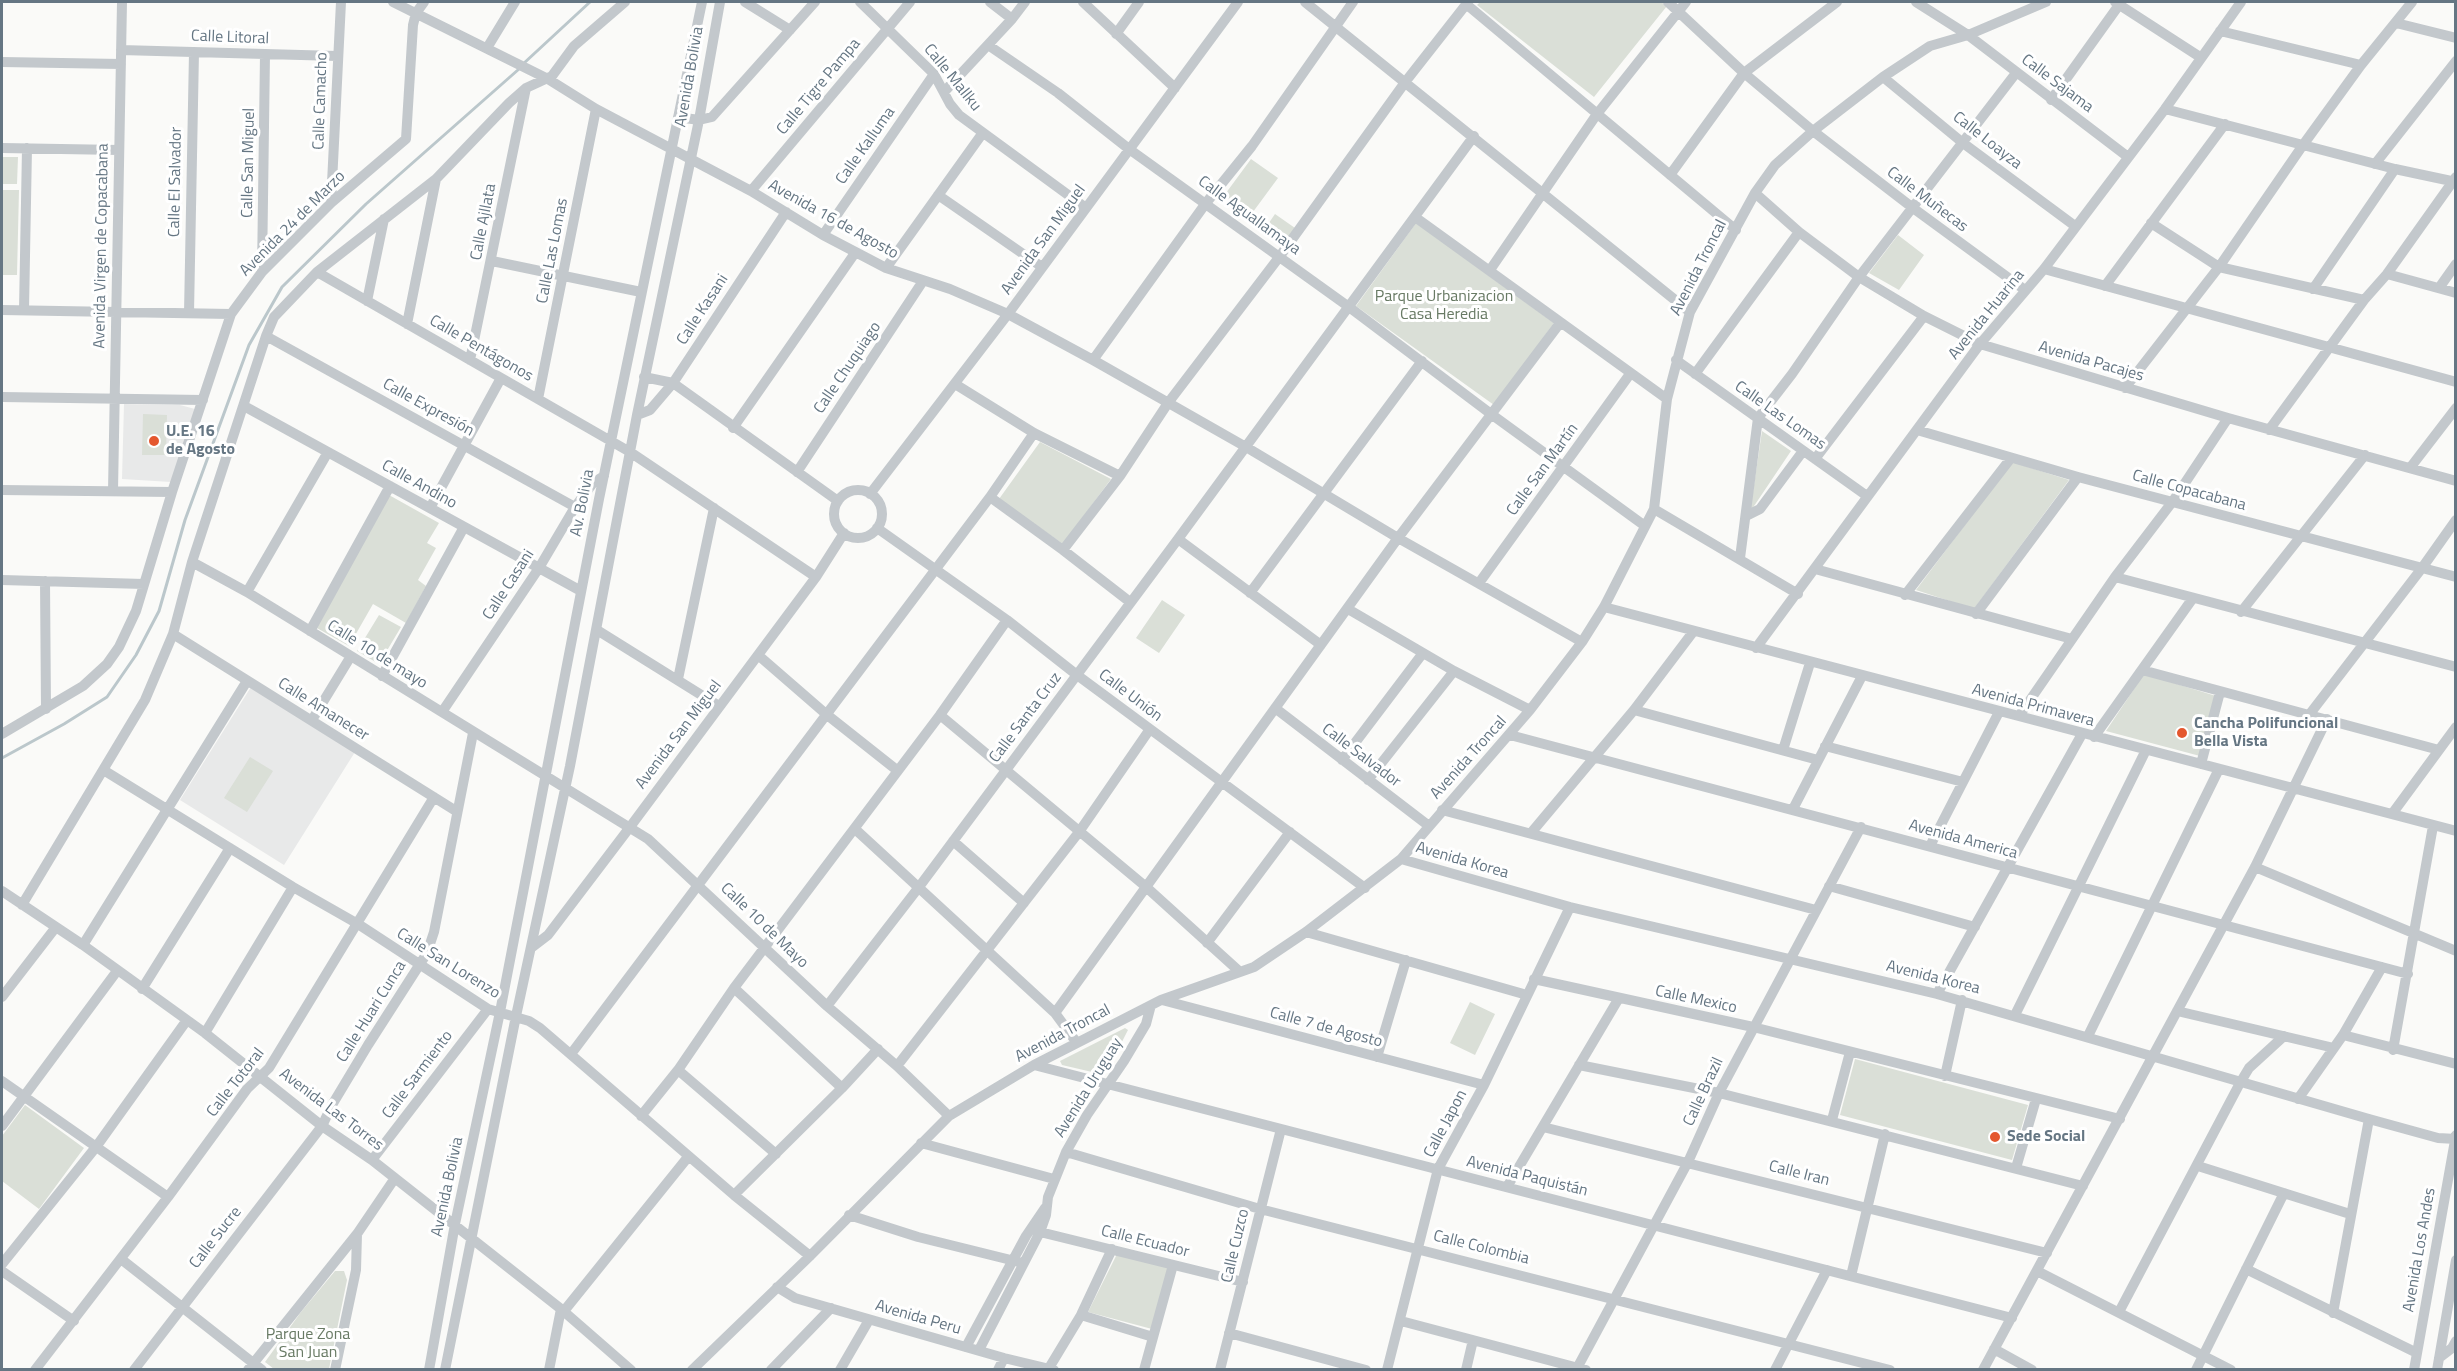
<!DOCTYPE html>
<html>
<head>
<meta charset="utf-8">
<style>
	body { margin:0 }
	#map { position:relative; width:2457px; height:1371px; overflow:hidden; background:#fafaf8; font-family:"Titillium Web",sans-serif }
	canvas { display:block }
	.frame { position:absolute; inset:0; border:3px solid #657683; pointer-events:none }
</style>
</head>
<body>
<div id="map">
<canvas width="2457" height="1371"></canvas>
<div class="frame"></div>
</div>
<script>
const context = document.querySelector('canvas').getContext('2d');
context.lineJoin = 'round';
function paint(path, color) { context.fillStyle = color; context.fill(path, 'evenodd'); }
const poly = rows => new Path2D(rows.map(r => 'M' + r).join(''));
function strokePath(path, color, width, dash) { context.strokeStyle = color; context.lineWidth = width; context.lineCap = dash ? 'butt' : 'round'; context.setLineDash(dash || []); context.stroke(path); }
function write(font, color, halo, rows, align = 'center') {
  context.font = font + ' "Titillium Web",sans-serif'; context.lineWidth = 6; context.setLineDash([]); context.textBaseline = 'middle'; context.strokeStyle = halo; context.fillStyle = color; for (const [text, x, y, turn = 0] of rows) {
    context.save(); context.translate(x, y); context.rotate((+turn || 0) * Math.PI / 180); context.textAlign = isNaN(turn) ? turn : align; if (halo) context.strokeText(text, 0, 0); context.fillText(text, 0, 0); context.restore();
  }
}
paint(poly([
	[124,404,180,405,195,409,171,482,122,479],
	[251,687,355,752,284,865,180,800]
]), '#e8e9e9');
paint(poly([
	[1480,2,1661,2,1667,6,1594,97,1477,5],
	[2,157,18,157,17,184,2,184],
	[1251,159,1278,178,1250,216,1223,197],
	[2,190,19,190,17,275,2,275],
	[1275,214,1295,228,1281,247,1262,233],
	[1416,223,1554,323,1494,405,1356,306],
	[1898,235,1924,255,1899,290,1869,273],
	[143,414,167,415,166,455,142,455],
	[1762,431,1791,451,1750,512],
	[1040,442,1111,479,1063,544,999,499],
	[2012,462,2069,480,1974,609,1916,590],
	[389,495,439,523,427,543,436,548,418,580,426,586,406,623,373,604,349,646,315,627],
	[1162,600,1185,615,1159,653,1136,638],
	[379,615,401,627,379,664,357,651],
	[2144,674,2216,696,2200,756,2106,731],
	[250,757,273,771,247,812,224,798],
	[1470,1002,1495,1014,1475,1055,1450,1043],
	[1125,1028,1128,1030,1105,1075,1062,1065,1060,1061],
	[1855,1059,2028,1105,2012,1160,1840,1115],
	[25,1105,84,1148,39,1209,2,1181,2,1136],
	[1117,1254,1168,1267,1152,1329,1088,1312],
	[335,1271,344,1271,347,1280,329,1369,274,1369,265,1362,301,1312]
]), '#dadfd7');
strokePath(poly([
	[523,64,590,2],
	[2,758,64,724,107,697,136,655,159,611,185,520,249,345,282,287,366,204,519,69]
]), '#bbc7cb', 3);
strokePath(poly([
	[393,2,548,79,596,109,751,191,823,235,886,268,950,289,1008,314,1093,360,1246,447,1398,538,1582,642],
	[745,2,790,30],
	[860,2,934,74,950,104,959,115,1086,208],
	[990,2,1012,19],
	[1083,2,1175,88],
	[1305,2,1690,312],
	[1668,2,1744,73,1813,131,1913,208,2025,290],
	[1916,2,1968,35,2128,157],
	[2115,2,2200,57],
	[1466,4,1736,230],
	[2396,23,2456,38],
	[2220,31,2361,65],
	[1116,34,1139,2],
	[988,45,1058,93,1129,149,1349,307,1491,414,1645,526],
	[487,48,515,2],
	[121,50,337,56],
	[2,62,121,64],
	[1883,77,1963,143,2075,226],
	[944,92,1012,19,1025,2],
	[2051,100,2119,5],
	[2165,109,2395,169,2456,182],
	[678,117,699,120,712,117,815,2],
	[2,148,119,150],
	[2375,164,2456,61],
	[1670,175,1744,73,1837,2],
	[751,191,910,2],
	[1755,193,1799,232,1859,277,1924,316,1980,344,2228,418,2456,481],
	[938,195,1042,267],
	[331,203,341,2],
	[1415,217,1667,399],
	[2151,223,2219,267,2364,300],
	[823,235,934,74],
	[492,261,641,292],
	[886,268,982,134],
	[2044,269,2456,382],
	[1490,270,1597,114,1686,2],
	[262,272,265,54],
	[317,272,630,452,816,577],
	[2387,274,2456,293],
	[2105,286,2225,124],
	[2439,288,2456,264],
	[2313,289,2395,169],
	[367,301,384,219],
	[2,310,231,314],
	[24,310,27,148],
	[189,313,194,52],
	[407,324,436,179],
	[266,336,575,507],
	[470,360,526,88],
	[1093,360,1206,203,1252,146,1353,2],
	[1676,360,1867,496],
	[1695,374,1799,232],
	[644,377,673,383,838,501],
	[955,384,1034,433,1120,476],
	[2125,388,2219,267,2303,145,2361,65,2412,2],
	[2,397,203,400],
	[538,399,596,109],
	[244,406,581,591],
	[637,415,650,410,673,383,786,212],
	[733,428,855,253],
	[1917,430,2078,477,2456,577],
	[2269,430,2364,300,2387,274,2456,177],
	[1815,459,1924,316],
	[2410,468,2456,408],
	[797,472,923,281],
	[2,490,172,492],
	'834 514a24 24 0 1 1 48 0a24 24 0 1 1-48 0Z',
	[113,491,122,2],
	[870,494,1008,314,1238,2],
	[990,497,1063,550,1130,602],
	[430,508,501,378],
	[1654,509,1798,594],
	[1746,516,1760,509,1803,451],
	[877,528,1007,620,1077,675,1365,888],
	[1178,539,1321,645],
	[1063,550,1120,476,1168,403,1280,256,1406,81,1468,2],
	[1740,558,1758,418,1792,374,1859,277,2016,73],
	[192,562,247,592,648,839,827,1006,897,1066,949,1116],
	[1815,569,2072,639],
	[2115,577,2456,667],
	[2,580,144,584],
	[45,581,46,709],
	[1479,583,1630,374],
	[247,592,328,452],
	[1250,593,1422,361],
	[1905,595,2011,458],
	[1604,607,2456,831],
	[1348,609,1454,671,1530,710],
	[2241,612,2365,455],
	[1976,614,2078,477],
	[597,630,719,706],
	[310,631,390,486],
	[173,634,456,811],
	[1756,648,1980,344,2044,269,2165,109,2241,2],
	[758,655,826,714,898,771],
	[2142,670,2439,750],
	[382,676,464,527],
	[678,679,714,508],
	[1275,708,1429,826],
	[1634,710,1818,760],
	[442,712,539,568,575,507,593,483,604,476],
	[940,715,1145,886,1240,972],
	[2309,715,2422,568,2456,520],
	[2019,716,2115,577,2173,501,2228,418],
	[312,720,351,656],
	[2,734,83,686,107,664,119,647,136,611,172,492,231,314,262,272,331,203,406,139,413,25,416,13,424,2],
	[1510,735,2408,974],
	[2094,737,2193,598],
	[1825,746,1963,782],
	[1783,750,1810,663],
	[1342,760,1423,653],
	[2201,764,2220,692],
	[105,771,293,887,358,924,488,1009,529,1021,540,1028,734,1195,810,1256],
	[1368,780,1454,671],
	[1793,809,1862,676],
	[1442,810,1816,910],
	[2392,814,2456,727],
	[855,829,1055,1013,1077,1043],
	[1531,833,1634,710,1693,632],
	[953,841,1024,903],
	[1930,846,1999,712],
	[1401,859,1570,907,1937,994,2369,1119,2438,1138,2456,1139],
	[2255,867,2456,951],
	[1829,886,1975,927],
	[2,891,83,945,205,1033,322,1126,372,1160,561,1309,631,1370],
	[22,905,145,700,173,634,192,562,266,336,274,317,317,272,436,179,509,103,526,88,552,76,574,46,625,2],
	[1306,932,1527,995],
	[1207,943,1290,832],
	[83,945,247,681],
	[531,948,548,935,630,827,816,577,844,533],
	[1534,979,1753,1027,2120,1119],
	[734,988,842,1088],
	[142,989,230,848],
	[1937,994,2082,734],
	[2,997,56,927],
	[1162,1000,1484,1085],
	[827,1006,919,887,1178,539,1474,136],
	[2177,1011,2334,1048],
	[1055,1013,1398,538,1560,323],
	[2015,1015,2146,750],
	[205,1033,293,887],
	[2343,1035,2456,1064],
	[2088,1036,2219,769],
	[2393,1050,2433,826],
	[571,1054,990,497,1034,433],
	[1377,1057,1406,960],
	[1034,1065,2012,1318],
	[1579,1065,1719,1093,2083,1186],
	[897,1066,1079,832,1150,729],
	[678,1070,776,1154],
	[1945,1076,1962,1000],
	[2,1081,168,1197],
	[2298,1099,2343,1035,2382,967],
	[641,1116,678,1070,734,988,940,715,1007,620],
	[1832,1120,1850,1052],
	[2,1126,117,971],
	[1543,1127,2047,1253],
	[921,1143,1054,1179],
	[1066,1152,1260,1209,1890,1370],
	[372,1160,488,1009],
	[2198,1166,2350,1214],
	[2016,1168,2036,1099],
	[1507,1187,1619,998],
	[734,1195,842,1088,878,1049],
	[849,1215,918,1237,1023,1263],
	[1040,1232,1243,1282],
	[121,1259,262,1370],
	[2,1264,96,1147,187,1020],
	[2246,1269,2417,1353],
	[2,1271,74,1321],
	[2037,1271,2231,1370],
	[1851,1276,1885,1134],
	[777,1287,795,1298,1004,1358,1054,1370],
	[564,1311,688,1157],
	[2119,1312,2240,1083,2249,1068,2284,1036],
	[2333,1313,2369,1119],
	[1081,1315,1153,1337],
	[1401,1321,1586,1370],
	[1229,1333,1366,1370],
	[966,1347,1026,1236,1045,1208],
	[1994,1349,2032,1370],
	[979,1350,1040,1232,1046,1215,1048,1197,1066,1152,1087,1115,1124,1061,1146,1024,1151,1005],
	[2439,1358,2452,1348,2456,1341],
	[1049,1368,1081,1315,1112,1249],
	[35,1370,168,1197,247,1089,269,1068,434,797],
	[134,1370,322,1126,332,1105,368,1045,427,953,434,932,473,733],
	[248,1370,357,1234,395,1178],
	[335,1370,356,1270,357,1234],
	[429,1370,455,1224,500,1012,599,499,702,2],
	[445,1370,516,1016,570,766,637,415,699,120,720,2],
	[549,1370,561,1309],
	[692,1370,810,1256,949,1116,1034,1065,1161,1000,1254,967,1306,932,1401,859,1530,710,1582,642,1604,607,1654,509,1667,399,1690,312,1755,193,1775,165,1813,131,1883,77,1930,46,1968,35,2046,2],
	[771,1370,831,1308],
	[840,1370,869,1320],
	[998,1370,1004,1358],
	[1144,1370,1173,1265],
	[1220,1370,1281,1129],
	[1387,1370,1438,1169,1484,1085,1570,907],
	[1466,1370,1473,1340],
	[1576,1370,1688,1162,1719,1093,1861,827],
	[1775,1370,1827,1270],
	[1983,1370,2255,867,2327,719],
	[2196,1370,2284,1193],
	[2414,1370,2456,1135],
	[2437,1370,2456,1260]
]), '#c3c8cc', 10);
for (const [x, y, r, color] of [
	[154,441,6,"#e4572e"],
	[2182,733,6,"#e4572e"],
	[1995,1137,6,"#e4572e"]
]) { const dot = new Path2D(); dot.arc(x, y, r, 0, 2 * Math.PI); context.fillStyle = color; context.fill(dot); strokePath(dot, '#fff', 2); }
write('16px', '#657683', '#fff', [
	["Calle Litoral",230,38,2],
	["Avenida Bolivia",690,77,-80],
	["Calle Mallku",952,78,51],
	["Calle Sajama",2057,84,37],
	["Calle Tigre Pampa",819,87,-50],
	["Calle Camacho",321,101,-88],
	["Calle Loayza",1987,141,38],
	["Calle Kalluma",866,146,-55],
	["Calle San Miguel",249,163,-89],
	["Calle El Salvador",176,182,-89],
	["Calle Muñecas",1927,200,37],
	["Calle Aguallamaya",1249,216,36],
	["Avenida 16 de Agosto",833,220,29],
	["Calle Ajllata",484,222,-79],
	["Avenida 24 de Marzo",293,224,-45],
	["Avenida San Miguel",1044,240,-54],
	["Avenida Virgen de Copacabana",102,246,-89],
	["Calle Las Lomas",553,251,-79],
	["Avenida Troncal",1699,268,-63],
	["Calle Kasani",703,310,-57],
	["Avenida Huarina",1987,315,-51],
	["Calle Pentágonos",481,349,30],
	["Avenida Pacajes",2091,362,16],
	["Calle Chuquiago",848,368,-56],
	["Calle Expresión",428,408,29],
	["Calle Las Lomas",1780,416,35],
	["Calle San Martín",1543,470,-54],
	["Calle Andino",419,485,29],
	["Calle Copacabana",2189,491,15],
	["Av. Bolivia",583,503,-79],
	["Calle Casani",509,585,-57],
	["Calle 10 de mayo",377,655,32],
	["Calle Unión",1130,696,37],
	["Avenida Primavera",2033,706,15],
	["Calle Amanecer",323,710,32],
	["Calle Santa Cruz",1026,718,-53],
	["Avenida San Miguel",679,735,-53],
	["Calle Salvador",1361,756,37],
	["Avenida Troncal",1469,758,-48],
	["Avenida America",1963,840,15],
	["Avenida Korea",1462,861,16],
	["Calle 10 de Mayo",764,926,44],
	["Calle San Lorenzo",448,964,32],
	["Avenida Korea",1933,978,14],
	["Calle Mexico",1696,1000,12],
	["Calle Huari Cunca",372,1012,-58],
	["Calle 7 de Agosto",1326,1028,15],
	["Avenida Troncal",1063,1034,-28],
	["Calle Sarmiento",418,1075,-53],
	["Calle Totoral",236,1083,-52],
	["Avenida Uruguay",1089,1088,-58],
	["Calle Brazil",1704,1092,-65],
	["Avenida Las Torres",331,1110,37],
	["Calle Japon",1446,1124,-62],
	["Calle Iran",1799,1174,14],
	["Avenida Paquistán",1527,1177,14],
	["Avenida Bolivia",448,1187,-78],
	["Calle Sucre",216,1238,-52],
	["Calle Ecuador",1145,1242,14],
	["Calle Cuzco",1236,1246,-77],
	["Calle Colombia",1481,1248,14],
	["Avenida Los Andes",2420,1250,-80],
	["Avenida Peru",918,1318,16]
]);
write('16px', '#687a64', '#fff', [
	["Parque Urbanizacion",1444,297],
	["Casa Heredia",1444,315],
	["Parque Zona",308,1335],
	["San Juan",308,1353]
]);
write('bold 16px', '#657683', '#fff', [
	["U.E. 16",166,432],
	["de Agosto",166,450],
	["Cancha Polifuncional",2194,724],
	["Bella Vista",2194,742],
	["Sede Social",2007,1137]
], 'left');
</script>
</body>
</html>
